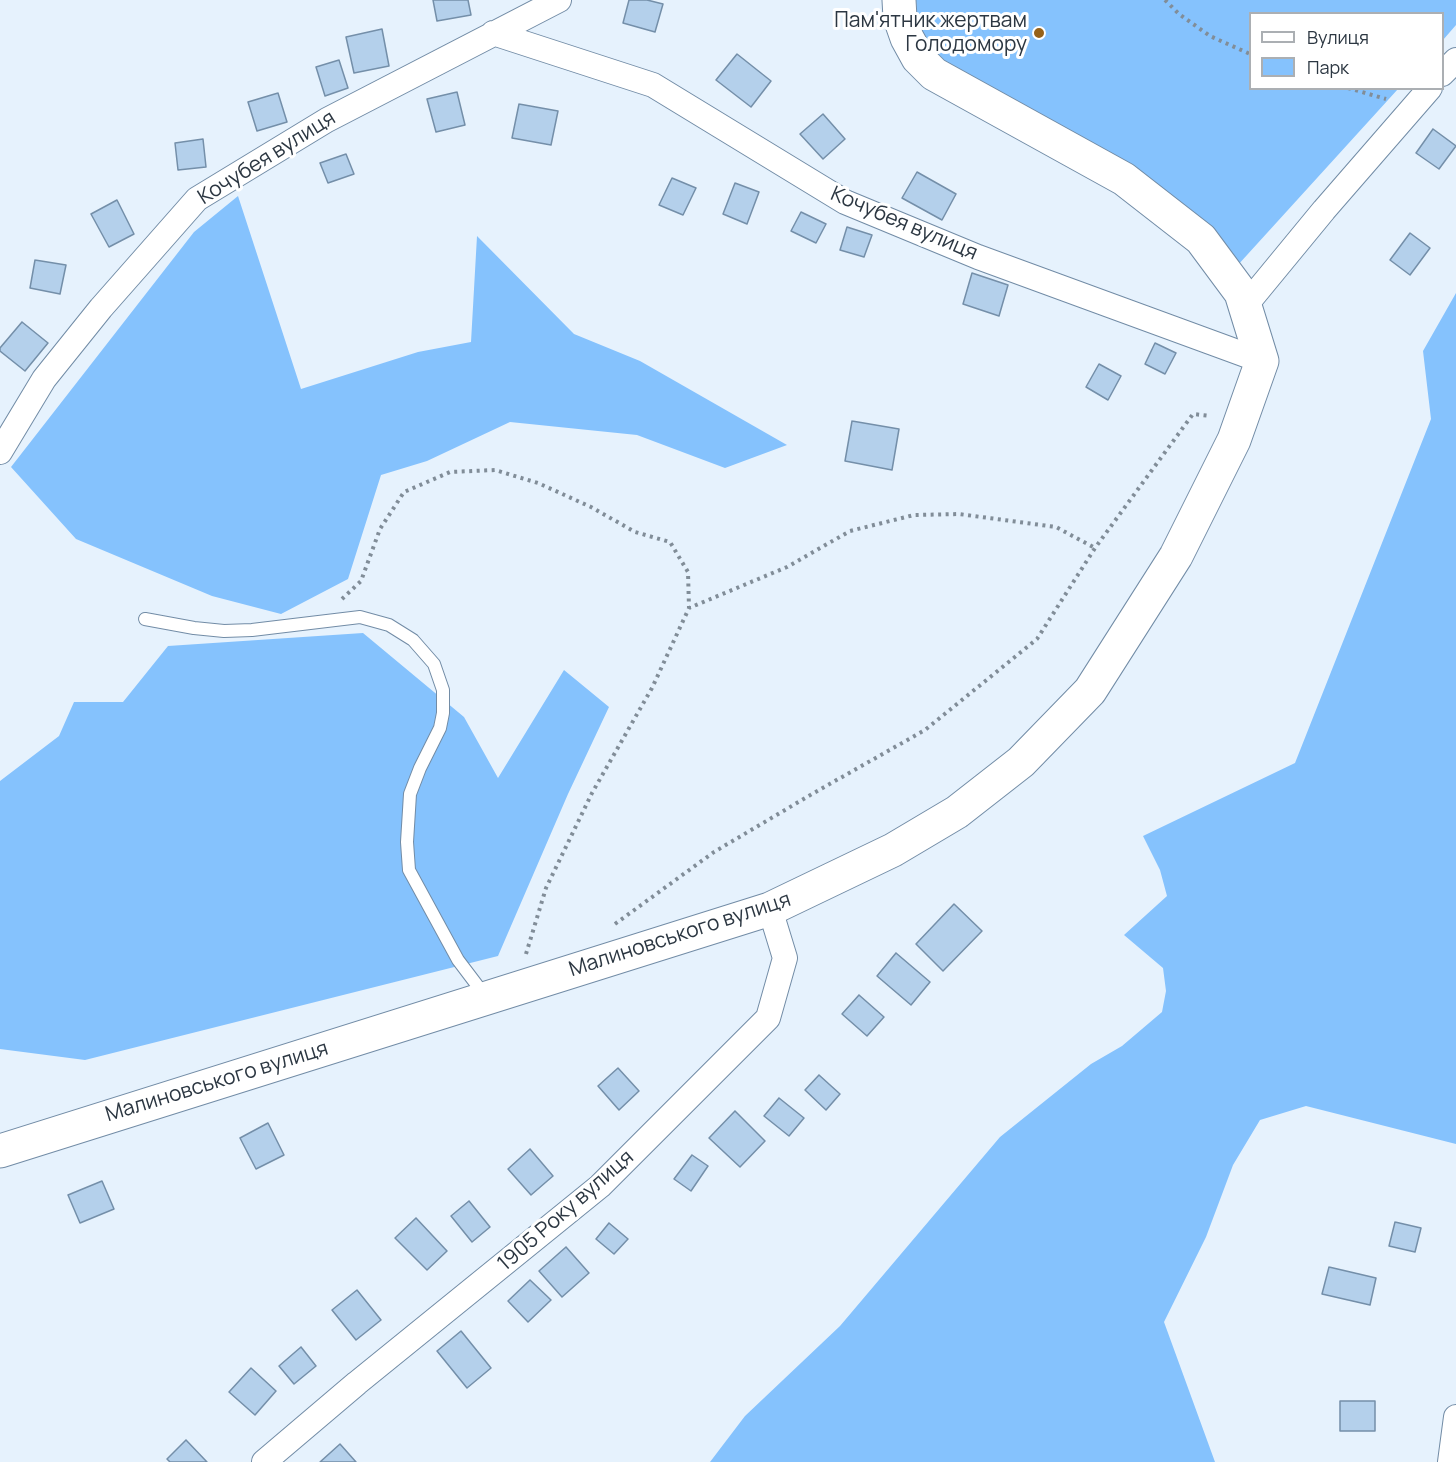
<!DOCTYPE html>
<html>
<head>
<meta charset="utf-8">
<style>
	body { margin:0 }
	#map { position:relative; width:1456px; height:1462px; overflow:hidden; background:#e6f2fd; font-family:Manrope,sans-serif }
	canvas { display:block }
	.legend { position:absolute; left:1249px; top:12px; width:195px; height:78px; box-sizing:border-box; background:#fff; border:2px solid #abafb3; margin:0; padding:8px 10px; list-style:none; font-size:18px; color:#2c3742 }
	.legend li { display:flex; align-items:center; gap:12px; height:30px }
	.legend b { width:30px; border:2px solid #abafb3 }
</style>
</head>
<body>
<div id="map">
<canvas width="1456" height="1462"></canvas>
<ul class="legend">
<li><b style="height:8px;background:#fff"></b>Вулиця</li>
<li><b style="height:16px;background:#85c2fd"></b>Парк</li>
</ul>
</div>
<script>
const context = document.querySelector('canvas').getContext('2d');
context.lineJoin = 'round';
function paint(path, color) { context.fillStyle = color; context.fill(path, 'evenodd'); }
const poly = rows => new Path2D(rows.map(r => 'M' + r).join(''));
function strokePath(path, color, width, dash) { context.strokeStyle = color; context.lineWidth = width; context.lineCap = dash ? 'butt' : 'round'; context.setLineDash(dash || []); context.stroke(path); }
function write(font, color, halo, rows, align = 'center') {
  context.font = font + ' Manrope,sans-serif'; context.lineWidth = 6; context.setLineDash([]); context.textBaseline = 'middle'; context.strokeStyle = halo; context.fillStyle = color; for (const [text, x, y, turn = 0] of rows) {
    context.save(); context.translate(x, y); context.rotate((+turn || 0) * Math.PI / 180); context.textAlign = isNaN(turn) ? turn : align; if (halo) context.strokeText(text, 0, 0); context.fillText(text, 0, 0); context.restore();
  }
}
paint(poly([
	[916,0,1456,0,1456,25,1443,40,1442,14,1250,14,1250,88,1398,89,1237,266,943,61,918,29],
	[238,196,301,389,418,352,471,342,477,236,574,334,640,361,787,445,725,468,637,435,510,422,427,461,381,475,348,579,281,614,212,596,76,539,11,467,194,232],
	[1456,293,1456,1144,1306,1106,1260,1120,1233,1165,1206,1237,1164,1322,1215,1462,710,1462,745,1416,840,1326,1000,1137,1091,1064,1122,1046,1162,1012,1166,991,1163,968,1124,935,1167,896,1160,870,1143,836,1295,763,1431,419,1423,351],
	[363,633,464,717,498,778,564,670,609,707,568,794,498,956,85,1060,0,1049,0,781,59,736,74,702,123,702,168,646]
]), '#85c2fd');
const building = poly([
	[433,0,468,0,471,15,437,21,433,0],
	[629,0,647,0,663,4,655,32,623,23,629,0],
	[382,29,389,66,354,73,346,37,382,29],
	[737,54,771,81,751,107,716,80,737,54],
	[339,60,348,88,325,96,316,67,339,60],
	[457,92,465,125,436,132,427,99,457,92],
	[278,93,287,122,257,131,248,102,278,93],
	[519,104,558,111,551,145,512,138,519,104],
	[823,114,845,139,823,159,800,134,823,114],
	[1433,129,1456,146,1439,169,1416,153,1433,129],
	[203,139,206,167,178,170,175,143,203,139],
	[346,154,354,174,328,183,320,163,346,154],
	[917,172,956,194,942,220,902,198,917,172],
	[672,178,696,188,683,215,659,205,672,178],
	[735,183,759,192,747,224,723,214,735,183],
	[117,200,134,234,109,247,91,214,117,200],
	[801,212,826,224,816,243,791,231,801,212],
	[847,227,872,235,864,257,840,250,847,227],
	[1410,233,1430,248,1410,275,1390,260,1410,233],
	[35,260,66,265,60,294,30,288,35,260],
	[972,273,1008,285,999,316,963,304,972,273],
	[22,322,48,343,25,371,0,351,0,348,22,322],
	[1155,343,1176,353,1165,374,1145,364,1155,343],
	[1099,364,1121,376,1108,400,1086,387,1099,364],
	[852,421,899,429,892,470,845,461,852,421],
	[954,904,982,931,943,971,916,944,954,904],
	[896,953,930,982,911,1005,877,976,896,953],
	[859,995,884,1017,867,1036,842,1014,859,995],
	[618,1068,639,1091,619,1110,598,1086,618,1068],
	[819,1075,840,1094,826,1110,805,1090,819,1075],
	[779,1098,804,1118,789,1136,764,1116,779,1098],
	[735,1111,765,1141,740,1167,709,1138,735,1111],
	[268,1123,284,1155,256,1169,240,1138,268,1123],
	[530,1149,553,1176,531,1195,508,1169,530,1149],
	[692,1155,708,1166,691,1191,674,1179,692,1155],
	[102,1181,114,1209,80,1223,68,1195,102,1181],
	[469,1201,490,1227,472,1242,451,1216,469,1201],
	[416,1218,447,1251,427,1270,395,1238,416,1218],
	[1395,1222,1421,1228,1415,1252,1389,1246,1395,1222],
	[609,1223,628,1239,614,1254,596,1239,609,1223],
	[566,1247,589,1273,562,1297,539,1271,566,1247],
	[1329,1267,1376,1278,1370,1305,1322,1294,1329,1267],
	[530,1280,551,1300,528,1322,508,1301,530,1280],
	[357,1290,381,1320,356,1340,332,1310,357,1290],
	[461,1331,491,1368,467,1388,437,1351,461,1331],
	[301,1347,316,1366,294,1384,279,1366,301,1347],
	[251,1368,276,1391,255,1415,229,1392,251,1368],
	[1340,1401,1375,1401,1375,1431,1340,1431,1340,1401],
	[186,1440,207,1462,170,1462,167,1459,186,1440],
	[340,1444,356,1462,320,1462,340,1444]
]);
paint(building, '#b4d0eb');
strokePath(building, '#748fa9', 1.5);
const service = poly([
	[145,619,194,628,224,631,252,630,360,617,389,625,413,640,434,664,443,690,443,713,440,728,420,768,410,794,407,842,409,870,458,960,486,997]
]);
const minor = poly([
	[493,33,653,85,845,202,978,257,1262,361],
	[1442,74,1456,60],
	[1245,306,1324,210,1430,88],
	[0,452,44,379,101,308,197,199,327,120,559,0],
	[264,1462,357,1383,600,1186,768,1018,785,958,770,909],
	[1450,1462,1456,1417]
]);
const secondary = poly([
	[0,1151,770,909,893,850,957,812,1021,762,1090,691,1176,556,1234,440,1262,361,1241,293,1201,239,1124,179,934,74,918,58,907,38,900,18,899,0]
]);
strokePath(service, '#728ca6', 14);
strokePath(minor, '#728ca6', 26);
strokePath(secondary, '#728ca6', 35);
strokePath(poly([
	[1165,0,1179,14,1210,36,1250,54],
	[1348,88,1386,99],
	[342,599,361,581,380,529,404,492,450,472,495,470,538,483,591,507,635,532,670,542,688,572,689,608],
	[615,924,714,852,812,794,925,730,1037,639,1095,548,1193,414,1211,416],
	[526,954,546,888,592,793,652,688,689,608,787,567,850,531,914,515,959,514,1056,527,1095,548]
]), '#818d98', 4, [3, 4.5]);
strokePath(service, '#fff', 12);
strokePath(minor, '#fff', 24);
strokePath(secondary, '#fff', 33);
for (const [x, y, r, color] of [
	[1039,33,6,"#966118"]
]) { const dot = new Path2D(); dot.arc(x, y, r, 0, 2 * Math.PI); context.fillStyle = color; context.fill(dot); strokePath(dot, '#fff', 2); }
write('21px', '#2c3742', '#fff', [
	["Пам'ятник жертвам",1027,21],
	["Голодомору",1027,45]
], 'right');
write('21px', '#2c3742', '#fff', [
	["Кочубея вулиця",267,158,-32],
	["Кочубея вулиця",904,224,23],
	["Малиновського вулиця",680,935,-18],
	["Малиновського вулиця",217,1082,-17],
	["1905 Року вулиця",566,1211,-41]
]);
</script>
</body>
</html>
